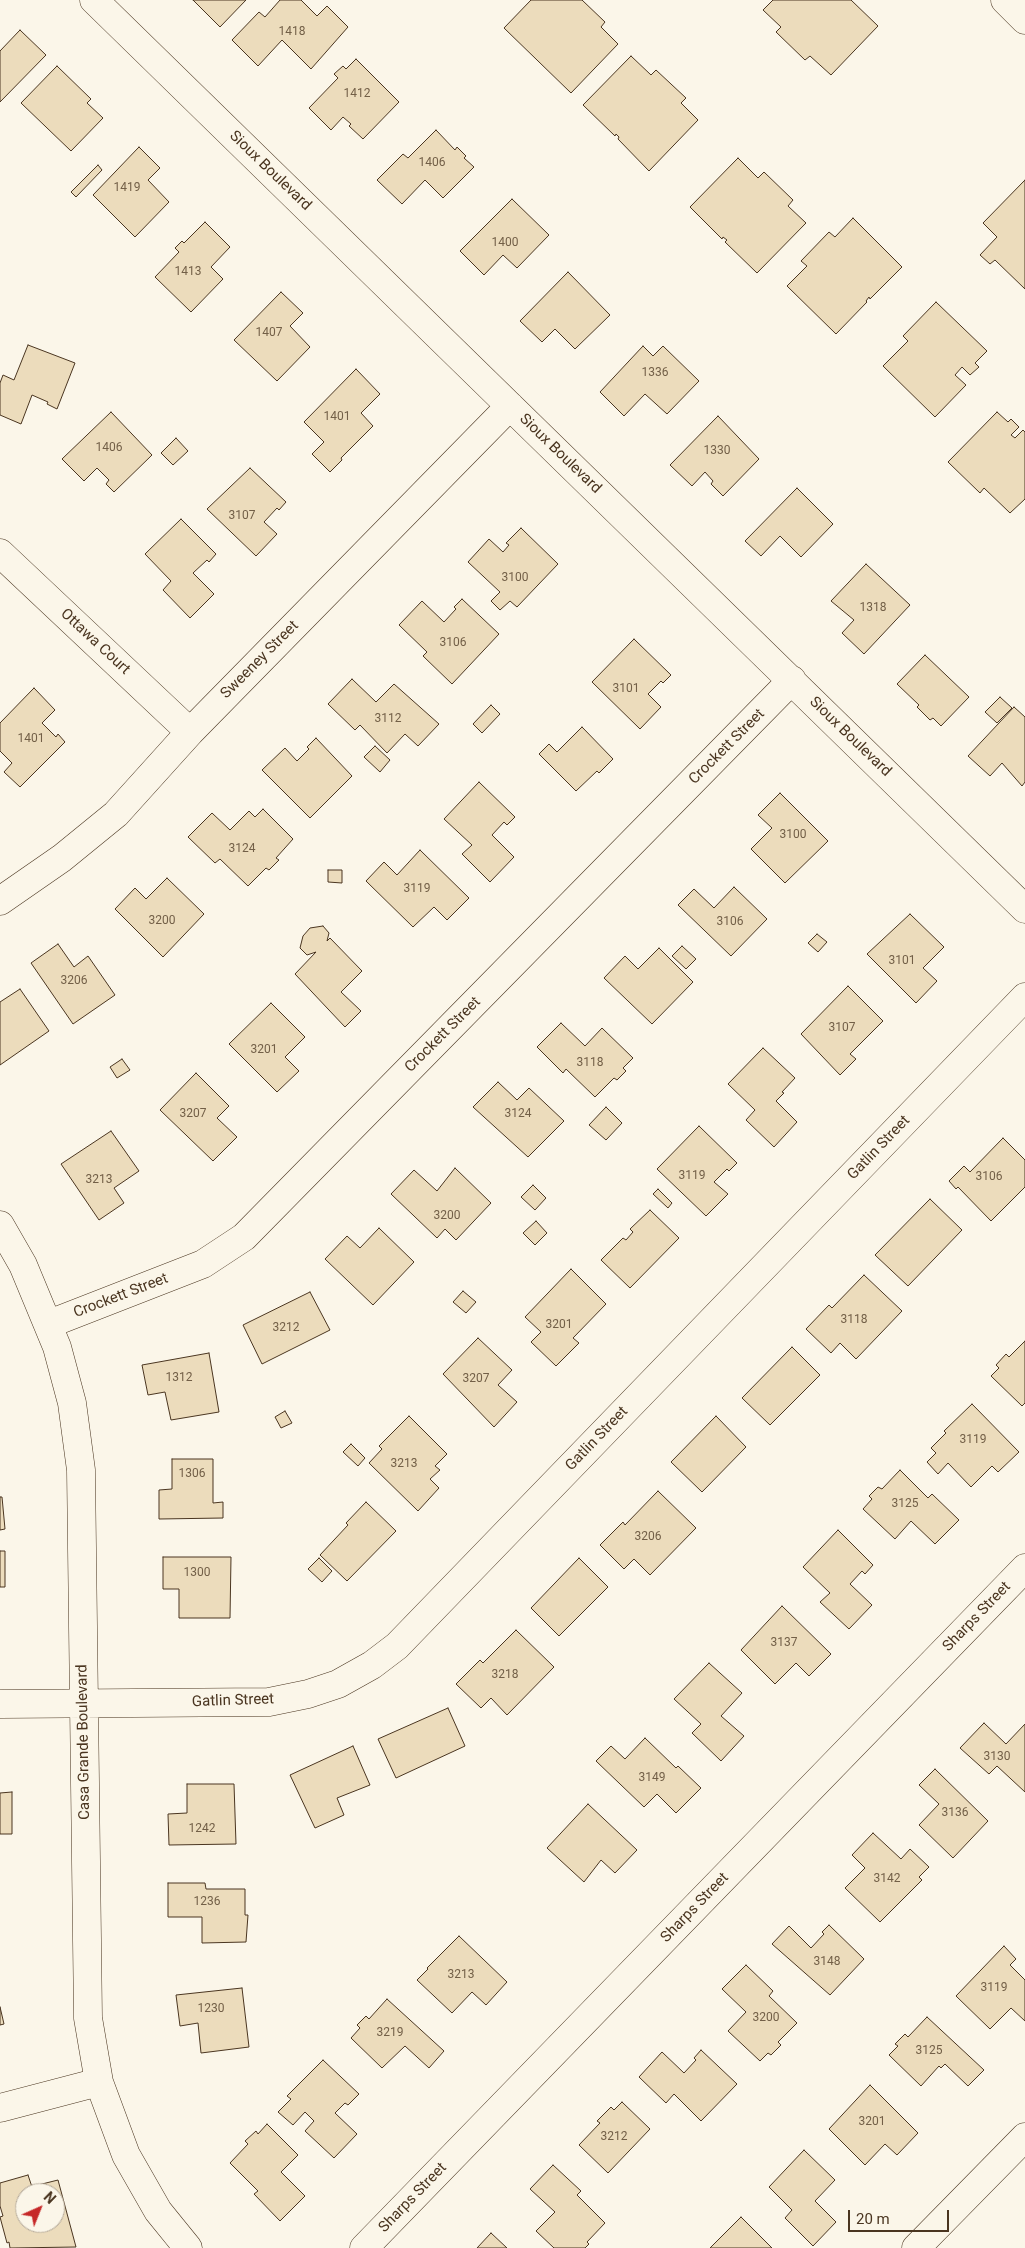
<!DOCTYPE html>
<html>
<head>
<meta charset="utf-8">
<style>
	body { margin:0 }
	#map { position:relative; width:1025px; height:2248px; overflow:hidden; background:#fbf6e9; font-family:Roboto,sans-serif }
	canvas { display:block }
	.north { position:absolute; left:15px; top:2183px; width:50px; height:50px; box-sizing:border-box; background:#fbf6e9; border:1px solid #b4a999; border-radius:50%; rotate:44deg; font-size:14px; font-weight:700; line-height:20px; text-align:center; color:#4a3520 }
	.north::after { content:''; display:block; margin:auto; width:18px; height:22px; background:#c62828; clip-path:polygon(50% 0,100% 100%,50% 72%,0 100%) }
	.scale { position:absolute; left:848px; top:2210px; width:101px; height:22px; box-sizing:border-box; border:2px solid #4a3520; border-top:0; padding-left:6px; font-size:15px; line-height:18px; white-space:nowrap; color:#4a3520; -webkit-text-stroke:4px #fbf6e9; paint-order:stroke }
</style>
</head>
<body>
<div id="map">
<canvas width="1025" height="2248"></canvas>
<div class="north">N</div>
<div class="scale">20 m</div>
</div>
<script>
const context = document.querySelector('canvas').getContext('2d');
context.lineJoin = 'round';
function paint(path, color) { context.fillStyle = color; context.fill(path, 'evenodd'); }
const poly = rows => new Path2D(rows.map(r => 'M' + r).join(''));
function strokePath(path, color, width, dash) { context.strokeStyle = color; context.lineWidth = width; context.lineCap = dash ? 'butt' : 'round'; context.setLineDash(dash || []); context.stroke(path); }
function write(font, color, halo, rows, align = 'center') {
  context.font = font + ' Roboto,sans-serif'; context.lineWidth = 4; context.setLineDash([]); context.textBaseline = 'middle'; context.strokeStyle = halo; context.fillStyle = color; for (const [text, x, y, turn = 0] of rows) {
    context.save(); context.translate(x, y); context.rotate((+turn || 0) * Math.PI / 180); context.textAlign = isNaN(turn) ? turn : align; if (halo) context.strokeText(text, 0, 0); context.fillText(text, 0, 0); context.restore();
  }
}
const building = poly([
	[193,0,246,0,220,27,193,0],
	[280,0,301,0,317,16,327,6,348,27,311,69,282,40,258,66,232,40,259,12,265,17,280,0],
	[531,0,582,0,605,22,601,27,618,44,571,93,504,28,531,0],
	[773,0,851,0,878,26,831,75,810,56,805,60,776,32,781,27,763,10,773,0],
	[20,30,46,55,0,102,0,51,20,30],
	[631,56,651,75,656,70,686,98,681,103,698,120,649,171,618,139,619,137,616,134,615,136,583,105,631,56],
	[356,59,399,102,363,139,349,126,351,124,343,117,331,130,309,108,338,78,334,74,343,66,346,69,356,59],
	[57,66,91,99,87,103,103,118,71,151,21,103,57,66],
	[436,130,455,150,457,147,466,156,464,158,474,167,443,198,425,180,402,204,377,180,403,154,408,158,436,130],
	[139,147,160,168,148,180,169,202,135,237,93,195,139,147],
	[738,158,758,178,764,172,793,200,788,206,806,223,757,273,725,242,727,240,723,237,722,239,690,207,738,158],
	[98,165,102,170,76,197,71,192,98,165],
	[1025,180,1025,289,995,260,990,264,980,255,997,237,983,223,1025,180],
	[512,199,549,235,517,268,503,255,484,275,460,251,512,199],
	[853,218,902,267,870,299,869,297,866,301,867,302,836,334,787,286,807,266,801,261,829,232,835,237,853,218],
	[205,222,230,247,211,267,223,279,191,312,155,277,179,252,175,248,182,241,184,243,205,222],
	[568,272,610,315,575,349,555,329,542,342,520,321,568,272],
	[281,292,303,313,290,326,310,347,277,381,234,340,281,292],
	[936,302,987,351,975,363,979,367,970,375,962,367,955,375,966,385,935,417,883,366,908,341,903,336,936,302],
	[28,345,75,363,57,409,47,404,48,402,32,395,21,424,0,415,0,383,3,375,14,380,28,345],
	[643,346,653,356,663,346,699,381,667,414,645,394,624,416,600,392,643,346],
	[356,369,380,394,361,413,373,426,341,458,342,460,330,472,312,454,324,442,304,422,356,369],
	[111,412,152,455,114,492,106,484,109,480,97,468,84,481,62,459,111,412],
	[997,412,1008,422,1011,419,1019,427,1011,435,1015,438,1023,430,1025,432,1025,499,1010,513,984,488,980,493,948,462,997,412],
	[718,416,759,459,723,496,711,484,713,481,705,472,692,486,670,465,718,416],
	[176,438,188,451,173,465,161,453,176,438],
	[250,468,286,502,279,510,277,508,264,522,277,534,256,556,207,509,250,468],
	[797,488,833,524,801,557,780,536,761,556,745,541,797,488],
	[181,519,216,554,209,562,207,560,193,573,214,594,190,618,163,590,171,581,145,554,181,519],
	[521,528,558,564,517,607,510,601,500,610,491,601,500,592,468,562,489,539,503,552,509,545,506,543,521,528],
	[866,564,910,605,864,654,842,633,854,620,831,601,866,564],
	[462,599,499,634,452,684,423,656,427,652,399,625,422,601,444,622,456,609,454,607,462,599],
	[634,639,671,675,663,683,661,681,648,694,661,707,640,729,592,682,634,639],
	[925,655,969,697,941,726,933,718,930,720,917,707,919,705,897,684,925,655],
	[352,679,376,702,394,684,439,724,418,746,405,734,387,753,360,725,355,730,328,704,352,679],
	[34,688,55,710,42,723,56,737,58,734,65,742,20,787,4,772,12,763,0,751,0,723,34,688],
	[1000,697,1012,708,997,723,985,712,1000,697],
	[491,705,500,714,482,733,473,724,491,705],
	[1014,707,1025,717,1025,782,1022,786,1002,763,990,776,968,756,1014,707],
	[582,727,613,759,599,773,597,771,576,791,539,754,549,744,557,752,582,727],
	[316,738,352,776,310,818,262,770,285,748,297,761,309,749,307,747,316,738],
	[375,746,390,760,380,772,364,757,375,746],
	[479,782,515,817,507,825,504,822,492,835,514,857,490,882,462,854,472,845,444,819,479,782],
	[780,793,828,841,785,883,751,849,772,828,758,815,780,793],
	[263,809,293,839,276,858,279,860,269,870,266,868,248,886,220,859,215,863,188,837,212,813,230,830,249,811,255,817,263,809],
	[420,850,469,898,447,920,434,907,413,927,366,881,384,862,397,875,420,850],
	[328,870,342,870,342,883,328,882,328,870],
	[167,878,204,914,163,957,115,909,135,888,146,899,167,878],
	[734,887,767,919,731,956,678,905,694,889,714,908,734,887],
	[910,914,944,947,923,968,937,981,916,1003,867,954,910,914],
	[323,926,329,933,327,941,330,938,362,971,341,992,361,1011,345,1027,295,974,316,952,307,955,300,948,303,936,310,928,323,926],
	[817,934,827,942,818,952,808,943,817,934],
	[58,944,74,967,88,956,115,995,73,1024,31,963,58,944],
	[682,946,696,959,686,969,672,956,682,946],
	[659,948,693,982,652,1024,604,978,625,956,638,969,659,948],
	[848,986,883,1021,850,1054,856,1059,840,1075,801,1034,848,986],
	[20,989,49,1031,0,1065,0,1002,20,989],
	[271,1003,305,1037,285,1057,299,1071,277,1092,229,1044,271,1003],
	[561,1023,585,1046,602,1028,633,1058,623,1068,626,1071,617,1080,614,1078,595,1097,566,1069,563,1073,537,1047,561,1023],
	[763,1048,795,1078,782,1092,784,1093,776,1101,797,1122,774,1147,746,1120,755,1110,728,1084,763,1048],
	[122,1059,130,1070,117,1078,110,1067,122,1059],
	[196,1073,229,1106,217,1118,237,1137,213,1161,160,1110,196,1073],
	[498,1082,517,1100,529,1088,564,1121,528,1157,473,1107,498,1082],
	[606,1107,622,1123,606,1140,589,1125,606,1107],
	[699,1126,737,1163,729,1171,727,1169,714,1182,728,1194,706,1216,657,1169,699,1126],
	[111,1131,139,1171,114,1188,124,1203,99,1220,61,1164,111,1131],
	[1003,1138,1025,1160,1025,1187,991,1221,958,1187,956,1189,949,1181,964,1166,970,1172,1003,1138],
	[455,1168,491,1203,456,1240,445,1229,437,1238,391,1194,414,1170,437,1191,455,1168],
	[533,1185,546,1198,535,1210,521,1197,533,1185],
	[658,1189,672,1203,668,1208,653,1194,658,1189],
	[930,1199,962,1230,908,1286,875,1255,930,1199],
	[650,1210,679,1238,630,1288,601,1260,623,1238,626,1240,633,1232,630,1229,650,1210],
	[536,1221,547,1233,535,1245,523,1233,536,1221],
	[379,1228,414,1262,373,1305,325,1259,347,1236,360,1248,379,1228],
	[571,1269,606,1304,573,1338,579,1343,556,1366,531,1342,541,1332,525,1317,571,1269],
	[864,1275,902,1311,856,1359,840,1343,831,1353,806,1329,829,1305,832,1308,864,1275],
	[463,1291,476,1302,466,1313,453,1302,463,1291],
	[310,1292,330,1330,262,1364,243,1325,310,1292],
	[478,1338,512,1370,498,1385,517,1402,494,1427,443,1374,478,1338],
	[1025,1341,1025,1403,1022,1406,991,1376,999,1368,996,1365,1006,1354,1009,1357,1025,1341],
	[792,1347,820,1375,770,1425,742,1398,792,1347],
	[209,1353,219,1412,171,1420,165,1392,148,1395,142,1365,209,1353],
	[972,1404,1019,1452,998,1472,992,1466,971,1487,948,1463,938,1474,927,1462,936,1453,931,1448,946,1433,944,1431,972,1404],
	[285,1411,292,1423,281,1428,275,1417,285,1411],
	[409,1416,447,1454,435,1466,440,1470,430,1479,439,1488,418,1511,369,1463,382,1449,379,1446,409,1416],
	[716,1416,746,1447,702,1492,671,1462,716,1416],
	[351,1444,365,1458,358,1466,343,1452,351,1444],
	[172,1459,213,1459,213,1503,223,1502,223,1518,159,1519,159,1490,172,1489,172,1459],
	[900,1470,928,1498,932,1494,959,1520,935,1544,911,1521,895,1539,863,1509,872,1499,869,1496,878,1487,882,1489,900,1470],
	[658,1491,696,1528,650,1575,634,1559,624,1569,600,1545,623,1522,625,1525,658,1491],
	[0,1497,2,1497,5,1529,0,1530,0,1497],
	[366,1502,396,1531,347,1581,320,1555,348,1525,346,1523,366,1502],
	[838,1530,873,1565,865,1574,862,1571,850,1584,872,1605,849,1629,820,1602,830,1593,803,1567,838,1530],
	[0,1551,5,1551,5,1587,0,1587,0,1551],
	[163,1557,231,1557,230,1618,179,1618,179,1589,163,1589,163,1557],
	[319,1558,332,1571,322,1582,308,1569,319,1558],
	[579,1558,608,1587,559,1636,531,1608,579,1558],
	[782,1606,831,1654,809,1676,796,1663,775,1684,741,1650,782,1606],
	[516,1630,554,1667,507,1715,491,1698,481,1708,456,1684,480,1660,483,1663,516,1630],
	[709,1663,742,1693,721,1716,744,1736,721,1761,692,1733,701,1724,674,1699,709,1663],
	[448,1708,465,1746,396,1778,378,1739,448,1708],
	[984,1723,1006,1744,1025,1724,1025,1792,997,1766,989,1774,960,1748,984,1723],
	[645,1738,676,1768,678,1766,701,1788,676,1813,657,1794,644,1807,596,1761,611,1746,625,1759,645,1738],
	[353,1746,370,1785,337,1798,344,1815,315,1828,290,1775,353,1746],
	[935,1769,988,1821,953,1858,919,1825,939,1804,919,1785,935,1769],
	[187,1784,234,1784,236,1844,169,1845,168,1814,187,1813,187,1784],
	[12,1792,12,1834,0,1834,0,1793,12,1792],
	[588,1804,637,1850,615,1873,601,1860,584,1882,547,1848,588,1804],
	[873,1833,901,1859,910,1849,929,1867,919,1877,922,1880,880,1922,845,1888,865,1868,852,1855,873,1833],
	[168,1883,205,1883,206,1889,245,1889,245,1915,248,1915,246,1942,202,1943,202,1917,168,1917,168,1883],
	[829,1925,864,1959,830,1995,772,1944,789,1926,811,1948,824,1934,822,1932,829,1925],
	[459,1936,507,1982,486,2005,472,1992,452,2013,417,1980,428,1969,427,1968,459,1936],
	[1004,1946,1016,1959,1010,1965,1025,1980,1025,2021,1011,2008,990,2029,956,1996,1004,1946],
	[746,1965,773,1991,769,1996,797,2023,778,2042,781,2045,771,2055,768,2053,760,2061,728,2031,746,2012,722,1989,746,1965],
	[242,1988,249,2047,201,2053,198,2023,180,2026,176,1995,242,1988],
	[387,1999,444,2051,429,2068,405,2046,382,2068,351,2038,360,2028,357,2025,366,2016,369,2019,387,1999],
	[0,2007,4,2024,0,2025,0,2007],
	[927,2017,984,2070,968,2086,945,2064,941,2068,939,2066,921,2086,889,2055,898,2046,895,2044,905,2034,908,2037,927,2017],
	[701,2050,737,2084,701,2121,674,2094,666,2103,639,2077,662,2052,684,2073,696,2060,694,2058,701,2050],
	[323,2060,359,2094,348,2105,345,2103,335,2113,357,2134,334,2158,305,2131,314,2121,305,2112,293,2125,278,2112,291,2099,287,2096,323,2060],
	[870,2085,918,2133,897,2155,885,2144,865,2165,829,2129,870,2085],
	[622,2102,650,2129,608,2173,579,2145,600,2123,597,2121,611,2107,614,2110,622,2102],
	[267,2124,298,2155,281,2172,305,2196,280,2221,254,2194,258,2191,230,2163,248,2144,245,2141,256,2131,258,2134,267,2124],
	[804,2150,835,2180,815,2201,836,2222,813,2246,785,2218,792,2210,769,2187,804,2150],
	[553,2165,581,2191,577,2195,605,2223,587,2242,589,2244,585,2248,554,2248,536,2231,555,2212,530,2189,553,2165],
	[28,2175,33,2190,39,2189,38,2185,58,2180,76,2247,10,2248,9,2242,7,2243,0,2217,3,2216,0,2206,0,2183,28,2175],
	[25,2193,55,2193,55,2223,25,2223,25,2193],
	[741,2217,772,2248,710,2248,741,2217],
	[491,2233,507,2248,477,2248,491,2233]
]);
paint(building, '#ecdcbc');
strokePath(building, '#4a3520', 1);
const street = poly([
	[94,0,1025,909],
	[1005,0,1025,20],
	[0,553,190,732],
	[0,901,62,858,116,814,190,732,510,406],
	[0,1225,23,1265,57,1347,72,1403,81,1470,88,2018,99,2082,126,2155,158,2211,188,2248],
	[49,1324,203,1264,244,1237,792,680],
	[0,1704,269,1702,308,1694,338,1684,372,1665,397,1646,1025,997],
	[0,2108,99,2082],
	[364,2248,1025,1568],
	[916,2248,1025,2137]
]);
strokePath(street, '#4a3520', 29);
strokePath(street, '#fbf6e9', 28);
write('12px', '#725f47', null, [
	["1418",292,32],
	["1412",357,94],
	["1406",432,163],
	["1419",127,188],
	["1400",505,243],
	["1413",188,272],
	["1407",269,333],
	["1336",655,373],
	["1401",337,417],
	["1406",109,448],
	["1330",717,451],
	["3107",242,516],
	["3100",515,578],
	["1318",873,608],
	["3106",453,643],
	["3101",626,689],
	["3112",388,719],
	["1401",31,739],
	["3100",793,835],
	["3124",242,849],
	["3119",417,889],
	["3200",162,921],
	["3106",730,922],
	["3101",902,961],
	["3206",74,981],
	["3107",842,1028],
	["3201",264,1050],
	["3118",590,1063],
	["3207",193,1114],
	["3124",518,1114],
	["3119",692,1176],
	["3106",989,1177],
	["3213",99,1180],
	["3200",447,1216],
	["3118",854,1320],
	["3201",559,1325],
	["3212",286,1328],
	["1312",179,1378],
	["3207",476,1379],
	["3119",973,1440],
	["3213",404,1464],
	["1306",192,1474],
	["3125",905,1504],
	["3206",648,1537],
	["1300",197,1573],
	["3137",784,1643],
	["3218",505,1675],
	["3130",997,1757],
	["3149",652,1778],
	["3136",955,1813],
	["1242",202,1829],
	["3142",887,1879],
	["1236",207,1902],
	["3148",827,1962],
	["3213",461,1975],
	["3119",994,1988],
	["1230",211,2009],
	["3200",766,2018],
	["3219",390,2033],
	["3125",929,2051],
	["3201",872,2122],
	["3212",614,2137]
]);
write('15px', '#4a3520', '#fbf6e9', [
	["Sioux Boulevard",270,171,44],
	["Sioux Boulevard",560,454,44],
	["Ottawa Court",95,642,43],
	["Sweeney Street",260,660,-45],
	["Sioux Boulevard",850,737,44],
	["Crockett Street",727,747,-45],
	["Crockett Street",443,1035,-45],
	["Gatlin Street",879,1148,-46],
	["Crockett Street",121,1296,-21],
	["Gatlin Street",597,1439,-46],
	["Sharps Street",977,1617,-46],
	["Gatlin Street",233,1701,-2],
	["Casa Grande Boulevard",84,1742,-91],
	["Sharps Street",695,1908,-46],
	["Sharps Street",413,2198,-46]
]);
</script>
</body>
</html>
